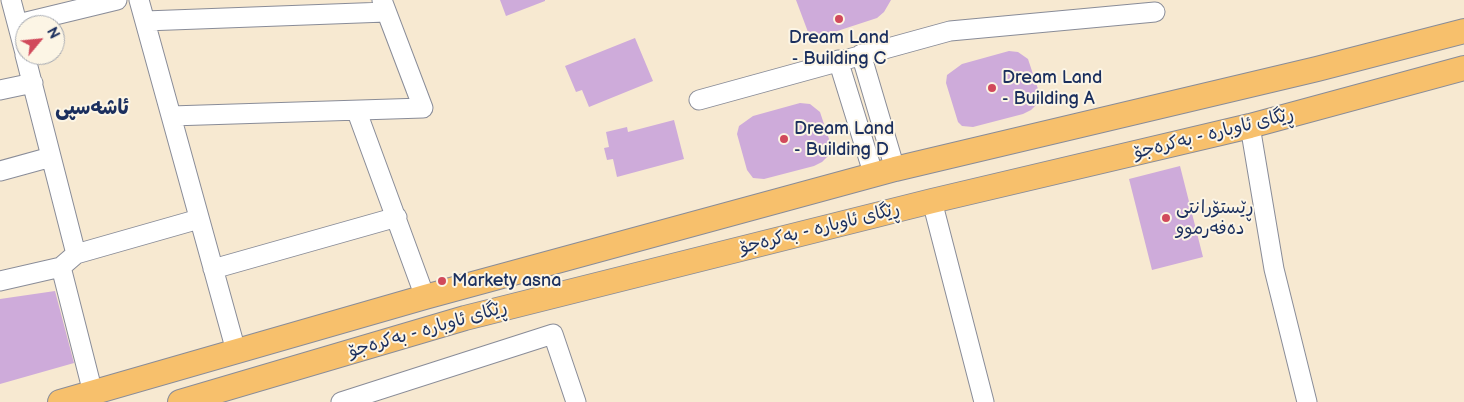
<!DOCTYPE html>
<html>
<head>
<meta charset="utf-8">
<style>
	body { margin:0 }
	#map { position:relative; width:1464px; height:402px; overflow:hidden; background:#f7e9d1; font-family:"Balsamiq Sans",sans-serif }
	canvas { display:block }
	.north { position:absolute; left:15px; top:15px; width:50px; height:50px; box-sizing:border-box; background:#fcf5e5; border:1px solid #a2a6af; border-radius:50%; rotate:62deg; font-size:14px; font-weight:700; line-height:20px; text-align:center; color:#1b2f5e }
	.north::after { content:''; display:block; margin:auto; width:18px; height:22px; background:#d1495b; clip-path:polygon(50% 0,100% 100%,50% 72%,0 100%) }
</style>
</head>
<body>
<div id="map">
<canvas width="1464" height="402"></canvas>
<div class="north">N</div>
</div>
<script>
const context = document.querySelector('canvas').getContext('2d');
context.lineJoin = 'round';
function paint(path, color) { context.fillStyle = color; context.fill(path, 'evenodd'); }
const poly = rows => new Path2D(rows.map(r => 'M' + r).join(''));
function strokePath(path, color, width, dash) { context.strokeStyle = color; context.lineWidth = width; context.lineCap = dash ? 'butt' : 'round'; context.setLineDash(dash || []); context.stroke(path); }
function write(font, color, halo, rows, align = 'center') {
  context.font = font + ' "Balsamiq Sans","Playpen Sans Arabic",sans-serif'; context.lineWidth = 4; context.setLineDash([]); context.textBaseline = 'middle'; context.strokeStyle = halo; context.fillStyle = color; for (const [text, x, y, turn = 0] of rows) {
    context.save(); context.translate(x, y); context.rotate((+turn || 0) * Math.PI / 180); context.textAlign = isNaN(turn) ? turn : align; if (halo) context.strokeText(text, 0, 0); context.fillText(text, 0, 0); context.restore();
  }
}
paint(poly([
	[500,0,545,0,545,1,506,16],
	[796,0,891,0,884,12,877,18,816,38,808,32],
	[635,38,653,81,589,107,582,90,576,92,565,66],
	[1009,51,1018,52,1028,59,1039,92,1038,103,1031,110,1023,114,973,127,962,126,958,122,946,83,947,75,962,64],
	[800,103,810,104,820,112,831,145,829,155,822,162,814,166,764,179,753,178,747,170,737,134,739,126,753,116],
	[674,120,684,159,617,177,613,159,607,160,604,148,609,147,606,132,627,127,628,132],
	[1180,166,1203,257,1152,270,1129,179],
	[55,291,74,363,0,384,0,299]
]), '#ceabda');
const minor = poly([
	[11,0,25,53],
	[139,0,236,351],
	[145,21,386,12],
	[18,24,117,0],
	[861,54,895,169],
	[25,55,76,254,61,267,93,393],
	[838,60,874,176],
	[0,90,33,83],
	[699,100,950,31,1155,12],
	[357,112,425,297],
	[171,116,423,108,382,0],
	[1250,126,1274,269,1307,402],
	[0,171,51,157],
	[932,201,984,402],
	[76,254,199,219],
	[213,269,397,217],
	[0,281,61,267],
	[341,402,553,334,576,402]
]);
const major = poly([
	[60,402,425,297,895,169,1317,69,1464,31],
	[180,402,465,318,932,201,1250,126,1464,68]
]);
strokePath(minor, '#898c98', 21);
strokePath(major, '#898c98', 26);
strokePath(minor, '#fff', 19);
strokePath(major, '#f7c06c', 24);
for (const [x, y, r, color] of [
	[839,19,5,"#d1495b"],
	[992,88,5,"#d1495b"],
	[784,139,5,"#d1495b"],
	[1166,218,5,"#d1495b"],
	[442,281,5,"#d1495b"]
]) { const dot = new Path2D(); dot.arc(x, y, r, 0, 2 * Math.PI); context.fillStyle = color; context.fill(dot); strokePath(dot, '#fcf5e5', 2); }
write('18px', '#1b2f5e', '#fcf5e5', [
	["Dream Land",839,38,"center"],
	["- Building C",839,59,"center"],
	["Dream Land",1002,78],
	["- Building A",1002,99],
	["Dream Land",794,129],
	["- Building D",794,150],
	["ڕێستۆرانتی",1176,208],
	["دەفەرموو",1176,229],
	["Markety asna",452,281]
], 'left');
write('18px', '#1b2f5e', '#fcf5e5', [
	["ڕێگای ئاوبارە - بەکرەجۆ",1214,134,-14],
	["ڕێگای ئاوبارە - بەکرەجۆ",820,229,-14],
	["ڕێگای ئاوبارە - بەکرەجۆ",428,330,-16]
]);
write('bold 20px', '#1b2f5e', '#fcf5e5', [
	["ئاشەسپی",92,109]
]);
</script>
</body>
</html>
